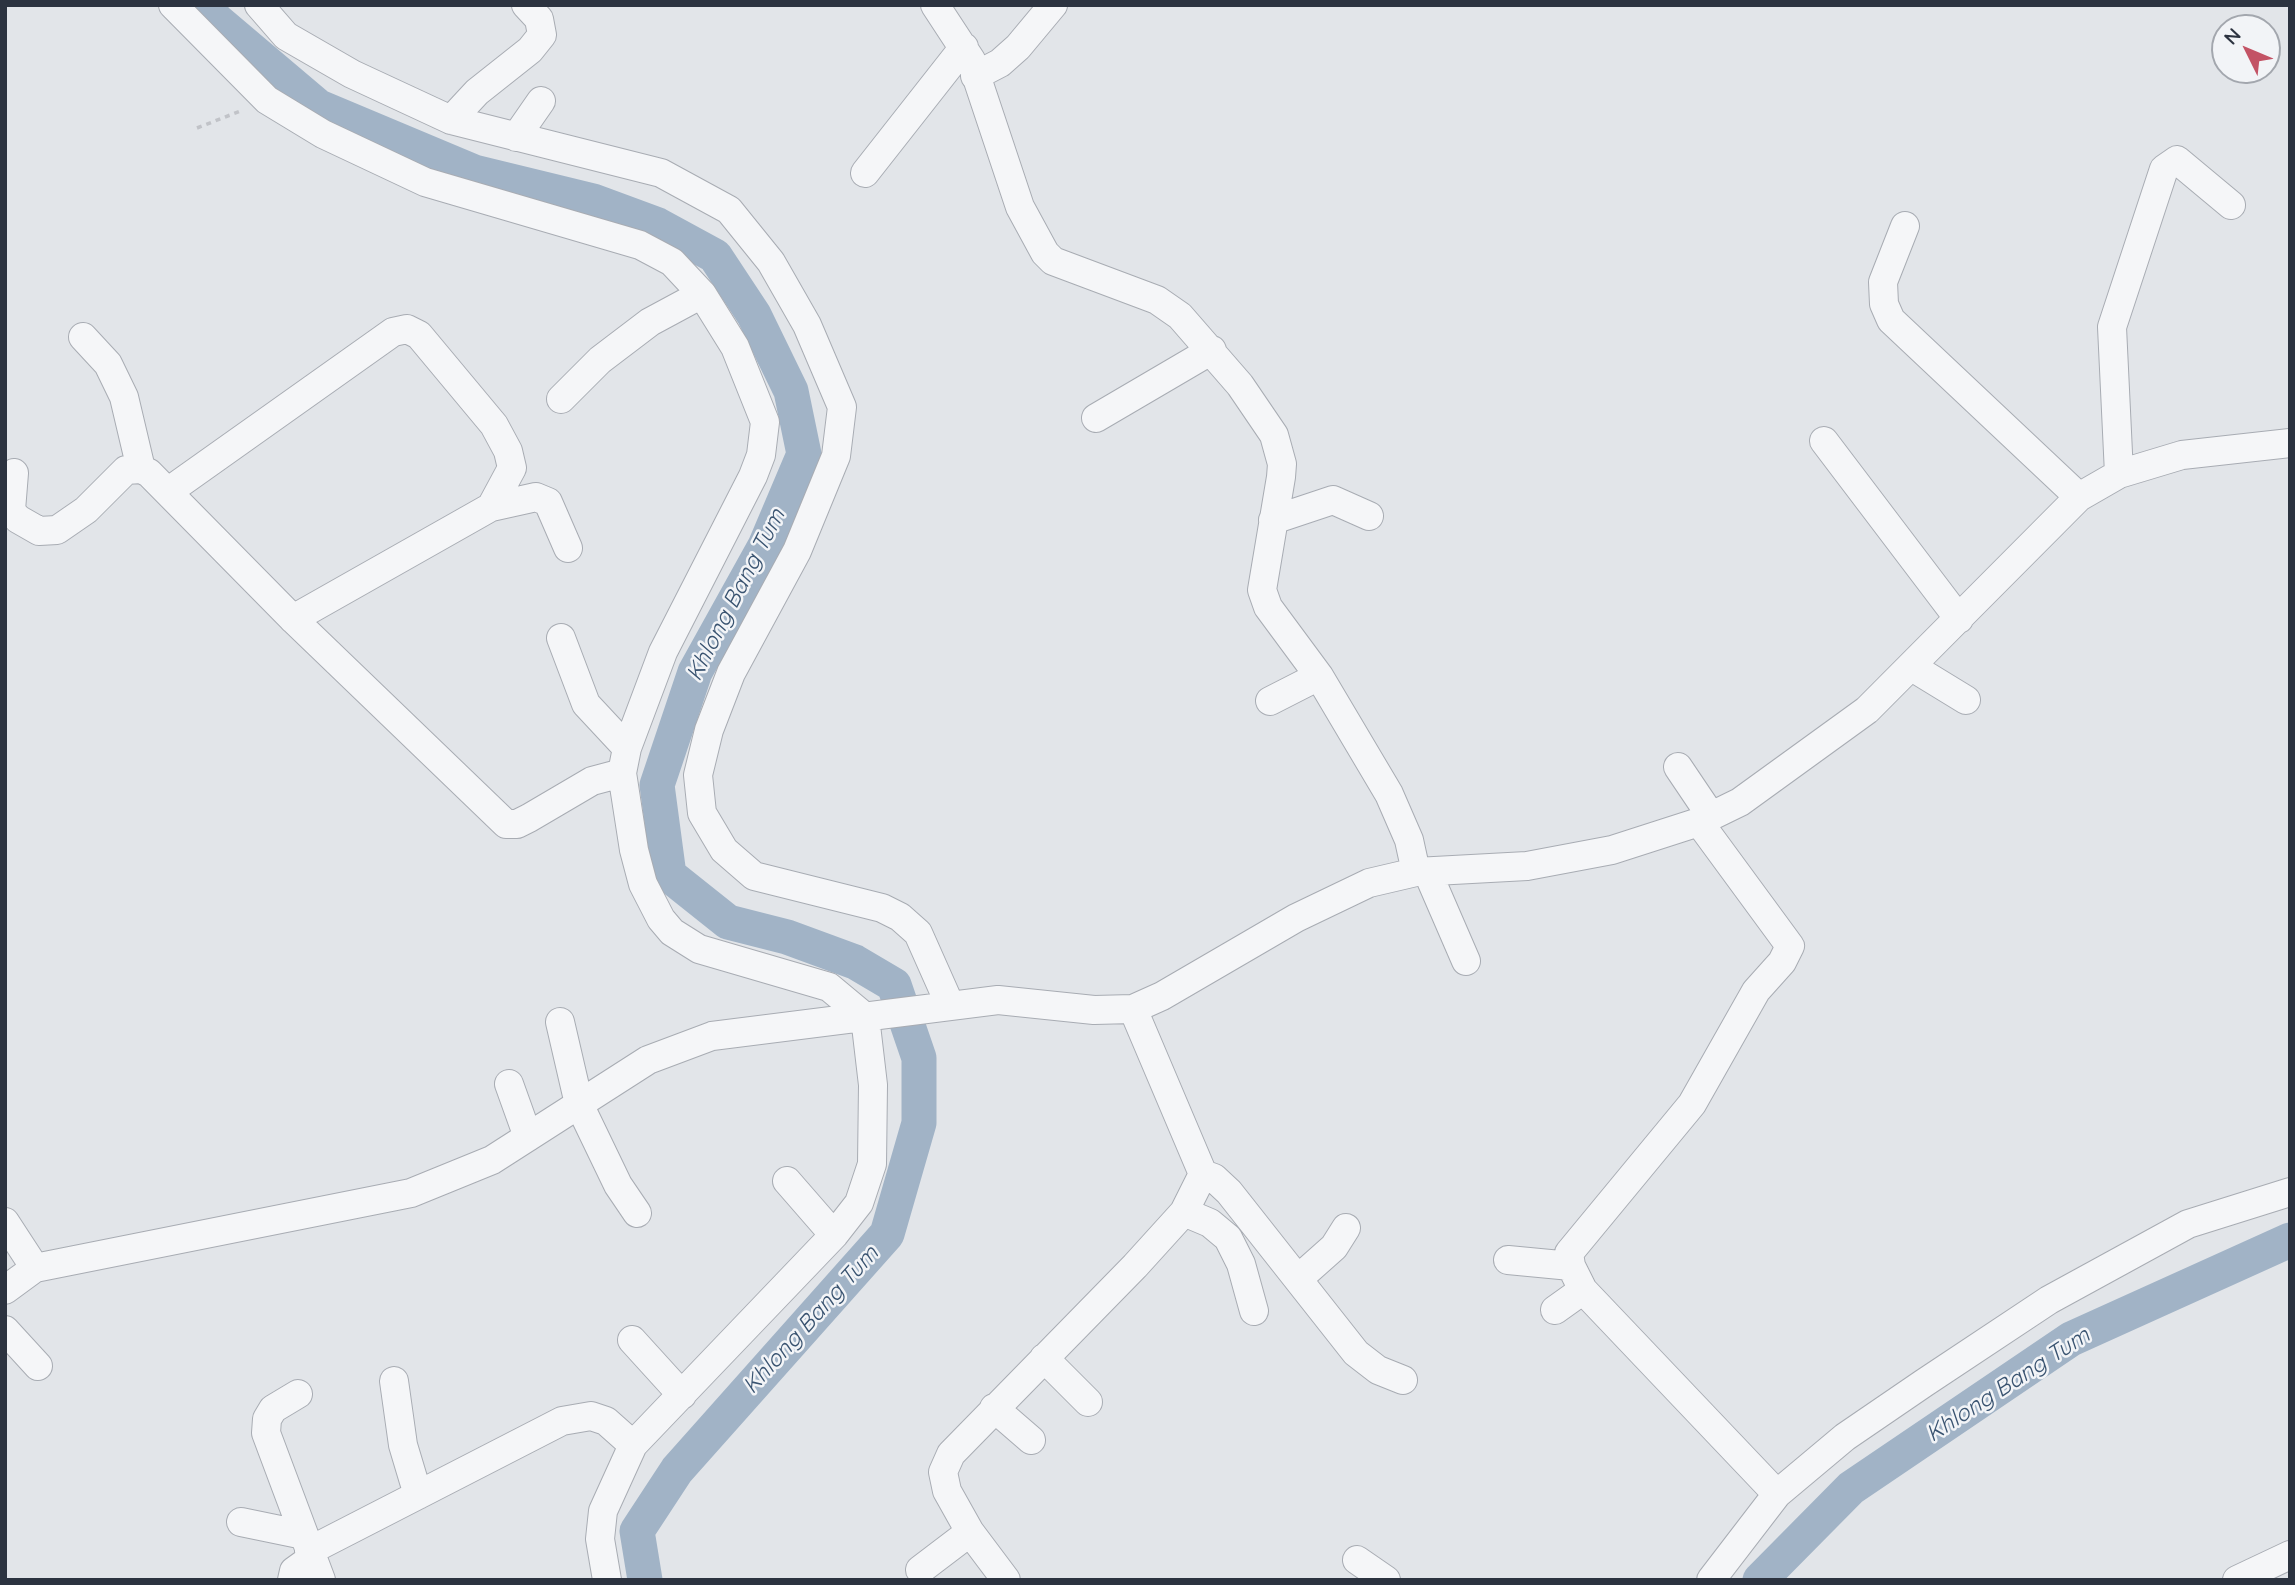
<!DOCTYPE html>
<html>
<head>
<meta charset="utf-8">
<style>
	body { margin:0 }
	#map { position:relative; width:2295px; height:1585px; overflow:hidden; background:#e2e5e9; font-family:Quicksand,sans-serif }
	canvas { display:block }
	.frame { position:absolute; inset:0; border:7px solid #2c3340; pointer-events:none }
	.north { position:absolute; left:2211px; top:14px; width:70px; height:70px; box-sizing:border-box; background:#f2f4f7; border:2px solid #a3a7ae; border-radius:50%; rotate:313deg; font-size:19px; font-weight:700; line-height:28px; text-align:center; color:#2c3340 }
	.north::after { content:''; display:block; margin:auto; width:24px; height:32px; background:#c35365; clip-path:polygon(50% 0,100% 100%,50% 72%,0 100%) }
</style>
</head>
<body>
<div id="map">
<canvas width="2295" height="1585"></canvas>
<div class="frame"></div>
<div class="north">N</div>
</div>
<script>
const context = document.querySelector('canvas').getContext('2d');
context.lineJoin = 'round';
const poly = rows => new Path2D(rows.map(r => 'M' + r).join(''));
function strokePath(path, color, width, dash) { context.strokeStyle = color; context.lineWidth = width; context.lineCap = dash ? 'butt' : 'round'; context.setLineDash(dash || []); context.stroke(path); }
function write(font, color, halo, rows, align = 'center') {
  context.font = font + ' Quicksand,sans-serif'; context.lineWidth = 5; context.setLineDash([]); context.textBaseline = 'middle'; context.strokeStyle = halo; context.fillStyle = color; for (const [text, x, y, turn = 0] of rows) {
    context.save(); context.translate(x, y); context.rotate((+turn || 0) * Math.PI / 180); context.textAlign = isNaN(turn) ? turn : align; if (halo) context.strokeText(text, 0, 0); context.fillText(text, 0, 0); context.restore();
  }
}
strokePath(poly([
	[207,5,215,19,319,107,474,172,593,201,658,225,715,256,754,315,791,391,804,454,765,546,695,672,657,785,669,875,728,922,787,937,855,962,894,985,919,1058,919,1123,887,1234,677,1470,637,1531,645,1580],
	[1760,1580,1851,1488,2071,1339,2290,1240]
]), '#a1b3c6', 35);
const minor = poly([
	[173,5,267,100,323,134,425,182,640,245,672,262,702,294,735,347,765,422,761,455,753,476,663,652,627,748,622,773,634,850,643,884,661,919,672,932,699,949,829,987,865,1017,873,1085,872,1164,859,1203,834,1235,633,1445,603,1511,600,1539,607,1580],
	[259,5,286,36,352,74,451,120,661,173,729,210,771,262,807,325,842,407,836,456,797,551,731,673,709,730,698,775,702,813,724,850,754,876,882,908,900,917,918,933,950,1005],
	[935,5,971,60,1020,207,1045,253,1053,261,1157,300,1180,316,1240,385,1274,435,1282,464,1281,477,1262,590,1268,607,1319,676,1389,794,1409,840,1416,872],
	[975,76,1000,63,1018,47,1053,5],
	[451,120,477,92,530,50,542,35,539,19,526,5],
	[516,137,541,101],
	[865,173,964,47],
	[1905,226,1883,282,1884,304,1891,320,2079,497],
	[83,337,108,364,124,397,141,469],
	[561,399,600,360,650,322,702,294],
	[1096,418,1212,350],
	[1824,441,1959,619],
	[2119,474,2112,327,2164,169,2177,160,2231,205],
	[169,491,393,332,407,329,419,335,494,425,508,451,512,468,491,507],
	[5,504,18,519,39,531,57,530,86,510,126,470,141,469,149,473,293,619,506,824,517,824,529,818,592,781,622,773],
	[11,510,14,473],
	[1273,520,1333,500,1369,516],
	[293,619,491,507,536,497,548,502,568,548],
	[561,638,586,704,627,748],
	[1912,667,1966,700],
	[1270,701,1319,676],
	[1678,767,1711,816],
	[1699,822,1790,946,1782,962,1756,991,1692,1104,1569,1253,1571,1266,1583,1290,1777,1494],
	[1427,871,1466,961],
	[560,1022,579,1104,618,1185,637,1213],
	[509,1084,528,1137],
	[1203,1174,1214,1178,1229,1192,1356,1353,1378,1370,1403,1380],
	[787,1181,834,1235],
	[1184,1212,1210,1223,1228,1238,1241,1264,1254,1311],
	[5,1222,35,1268],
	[1508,1260,1571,1266],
	[1298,1279,1334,1247,1346,1228],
	[5,1290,35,1268,411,1193,492,1160,648,1060,712,1036,998,1000,1094,1010,1133,1009,1162,996,1296,918,1369,883,1416,872,1527,866,1612,850,1699,822,1740,802,1867,710,2079,497,2119,474,2182,455,2290,443],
	[1555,1310,1583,1290],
	[5,1330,38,1366],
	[632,1340,682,1395],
	[1044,1358,1088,1402],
	[394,1381,403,1445,418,1495],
	[298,1394,273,1409,267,1419,266,1433,321,1580],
	[994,1408,1031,1440],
	[241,1522,304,1535],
	[309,1551,562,1421,591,1416,606,1421,633,1445],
	[1357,1560,1386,1580],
	[920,1570,970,1532],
	[292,1580,294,1571,312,1558],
	[1006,1580,970,1532,947,1491,943,1472,951,1454,1135,1266,1184,1212,1203,1174,1133,1009],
	[1711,1580,1777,1494,1845,1437,1924,1383,2049,1300,2188,1224,2290,1192],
	[2237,1580,2290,1555]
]);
strokePath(minor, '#a8acb3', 30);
strokePath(poly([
	[197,128,243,110]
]), '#c1c3c8', 3.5, [5, 5]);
strokePath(minor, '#f5f6f8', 28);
write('italic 23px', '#395370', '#f2f4f7', [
	["Khlong Bang Tum",736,595,-63],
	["Khlong Bang Tum",811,1320,-48],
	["Khlong Bang Tum",2008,1385,-33]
]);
</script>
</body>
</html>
